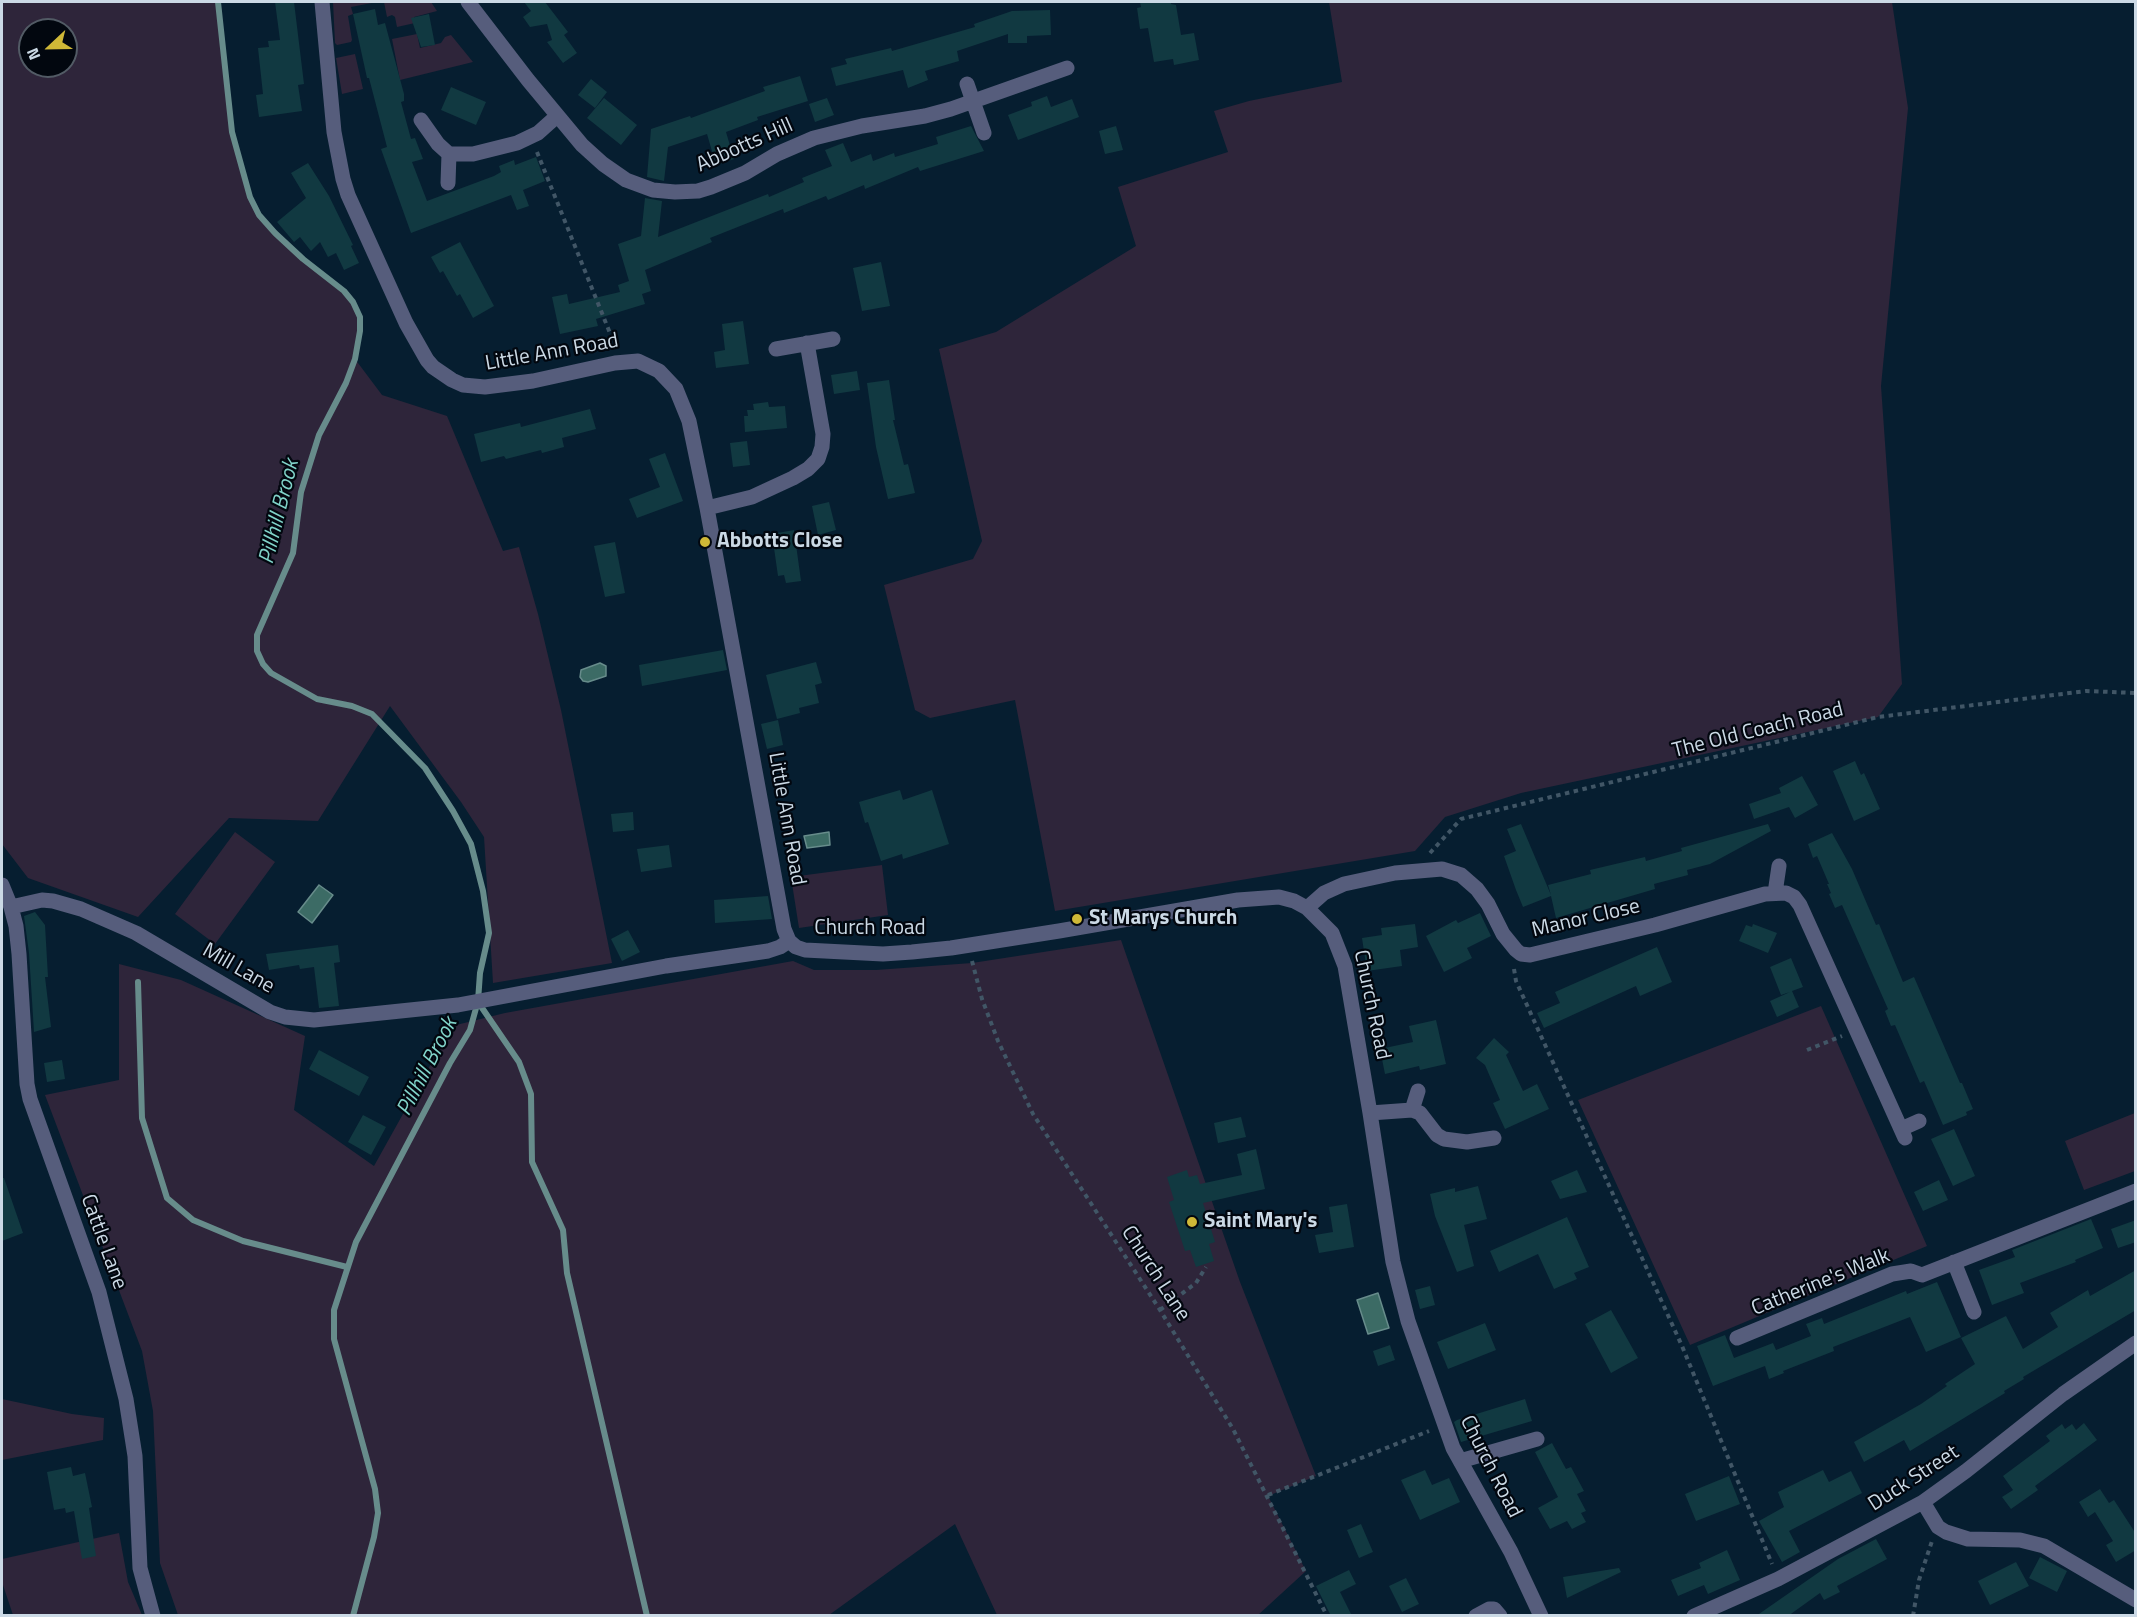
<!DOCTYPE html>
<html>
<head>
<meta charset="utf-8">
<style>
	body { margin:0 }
	#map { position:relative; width:2137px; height:1617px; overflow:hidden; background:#061e30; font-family:"Titillium Web",sans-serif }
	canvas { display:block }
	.frame { position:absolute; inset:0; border:3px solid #cbd9e5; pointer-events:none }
	.north { position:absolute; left:18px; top:18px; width:60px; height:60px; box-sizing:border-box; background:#02070f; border:2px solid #525b65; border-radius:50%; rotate:248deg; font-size:16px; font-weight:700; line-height:24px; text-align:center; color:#cbd9e5 }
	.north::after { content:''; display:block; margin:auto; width:21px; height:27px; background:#cfb837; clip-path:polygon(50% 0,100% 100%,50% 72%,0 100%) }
</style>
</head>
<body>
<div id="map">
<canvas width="2137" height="1617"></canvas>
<div class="frame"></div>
<div class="north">N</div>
</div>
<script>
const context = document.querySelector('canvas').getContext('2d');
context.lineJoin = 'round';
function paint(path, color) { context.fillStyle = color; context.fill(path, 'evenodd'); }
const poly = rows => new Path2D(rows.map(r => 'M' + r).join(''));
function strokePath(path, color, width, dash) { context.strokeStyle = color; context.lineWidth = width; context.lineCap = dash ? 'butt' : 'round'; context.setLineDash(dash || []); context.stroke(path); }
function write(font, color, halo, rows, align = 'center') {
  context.font = font + ' "Titillium Web",sans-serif'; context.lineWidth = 4.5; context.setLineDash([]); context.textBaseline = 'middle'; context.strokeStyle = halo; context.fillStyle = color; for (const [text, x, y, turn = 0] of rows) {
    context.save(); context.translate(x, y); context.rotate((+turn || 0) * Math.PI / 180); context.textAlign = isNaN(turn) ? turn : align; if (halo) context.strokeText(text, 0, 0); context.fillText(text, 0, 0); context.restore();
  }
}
paint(poly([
	[2,2,218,2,232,132,241,170,259,215,275,233,303,259,344,291,353,302,360,317,360,331,355,359,382,395,447,416,503,551,519,547,538,614,561,710,612,963,493,983,484,837,461,802,390,706,318,821,229,818,138,917,28,878,2,844],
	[30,30,66,30,66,66,30,66],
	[333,2,377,2,351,7,353,14,348,16,352,40,351,42,337,45,335,43],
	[384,2,431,2,437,11,414,17,415,23,397,27,395,17,392,15,387,17],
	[1329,2,1892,2,1908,108,1881,386,1902,684,1878,717,1521,793,1445,817,1415,851,1055,911,1015,700,930,718,915,710,884,585,973,559,982,541,939,349,996,332,1136,246,1118,187,1228,152,1214,111,1249,101,1342,82],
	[417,34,420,48,441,43,445,37,451,35,473,62,400,80,392,39],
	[355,54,363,89,342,94,336,58],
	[235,832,275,862,215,944,175,914],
	[882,865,888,915,799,928,791,877],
	[1121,940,1240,1282,1316,1476,1268,1496,1306,1571,1258,1615,997,1615,955,1524,829,1615,178,1615,160,1563,153,1411,142,1351,45,1095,119,1080,119,964,181,980,305,1036,294,1110,374,1166,452,1026,505,1013,793,961,814,970,876,970,972,963],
	[1821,1006,1927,1246,1690,1345,1578,1100],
	[2135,1113,2135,1171,2084,1190,2065,1141],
	[2,1399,72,1414,104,1418,103,1440,2,1460],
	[119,1533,128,1582,142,1615,13,1615,2,1582,2,1559]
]), '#2e253a');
const water = poly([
	[600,663,606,666,606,676,588,682,583,681,580,677,581,670,600,663],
	[829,832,830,845,807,848,804,836,829,832],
	[319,885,333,895,312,923,298,912,319,885],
	[1378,1293,1389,1328,1368,1334,1357,1300,1378,1293]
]);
paint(water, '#3c6b65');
strokePath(water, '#678c8b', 1.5);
strokePath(poly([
	[218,2,232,132,250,197,259,215,275,233,303,259,344,291,353,302,360,317,360,331,355,359,346,383,319,435,301,492,293,553,257,635,257,651,263,664,271,673,317,699,352,706,372,714,425,768,453,811,471,844,483,891,489,933,480,973,478,1001,470,1030,450,1063,356,1242,334,1310,334,1339,375,1489,378,1513,374,1537,353,1616],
	[138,982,142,1118,167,1198,193,1220,243,1241,347,1267],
	[478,1002,519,1062,531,1094,532,1162,563,1230,567,1273,647,1616]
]), '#678c8b', 6);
paint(poly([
	[275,2,294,2,304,84,298,85,302,111,259,117,256,95,263,94,258,48,269,47,268,41,280,40],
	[524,2,545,2,568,32,564,35,577,53,563,63,547,42,552,40,547,24,530,27,523,17,531,11],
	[1140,2,1171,2,1171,4,1176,5,1181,35,1194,33,1199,60,1174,65,1173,59,1154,62,1148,28,1140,29,1137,8,1141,7],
	[375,9,378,25,385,23,404,94,404,101,401,102,411,139,415,138,423,159,412,162,427,201,494,176,501,172,499,166,514,160,515,165,536,157,545,181,523,190,529,206,517,210,511,195,411,233,381,149,387,147,369,78,367,78,353,14],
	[1050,10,1051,35,1027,36,1027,43,1008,43,1008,34,957,51,959,61,925,71,928,80,908,88,903,70,836,86,831,68,847,64,845,59,891,48,892,51,975,27,974,24,1012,11],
	[429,14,435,45,421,47,411,18],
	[800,76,808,101,757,117,758,120,726,132,734,159,716,165,707,134,668,147,664,181,647,177,651,129,690,116,691,118,765,91,763,87],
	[591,79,607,92,595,108,578,95],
	[451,87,486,102,476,125,441,110],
	[1047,96,1051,107,1072,99,1079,117,1018,140,1008,115,1032,106,1031,102],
	[604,98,637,125,621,145,587,118],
	[827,98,834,115,815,122,809,104],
	[971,126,984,151,920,171,918,167,865,189,864,185,828,200,826,196,784,213,783,209,710,238,712,242,645,270,651,291,642,294,645,304,596,319,598,326,560,334,552,297,567,294,569,304,620,292,618,285,629,281,618,244,641,236,645,198,662,201,658,237,768,194,769,197,804,182,802,178,832,166,825,150,843,143,851,162,871,154,873,161,894,153,895,157,938,144,936,137],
	[1116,126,1123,150,1105,154,1099,131],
	[308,163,329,196,353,245,351,246,359,263,344,270,336,253,328,257,320,242,311,251,300,237,294,242,277,222,306,198,291,173],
	[460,242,494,306,473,318,460,294,457,296,443,271,440,273,431,257],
	[881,262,890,306,862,311,853,268],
	[743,321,749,364,716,368,714,352,725,350,722,324],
	[857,371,860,390,834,394,831,375],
	[889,380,895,420,893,420,904,465,908,464,915,493,888,499,876,447,867,383],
	[768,402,769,407,785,406,787,428,745,432,744,416,748,416,747,410,754,410,753,404],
	[590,409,596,429,562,438,564,447,542,453,541,450,506,459,504,456,481,462,474,434,520,423,521,427],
	[747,441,750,465,733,467,730,443],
	[665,453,683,501,637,518,629,499,660,487,649,459],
	[829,502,836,530,818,535,812,506],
	[794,530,801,581,786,583,784,575,778,576,772,534],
	[615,542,625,593,605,597,594,546],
	[723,650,727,670,642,686,639,665],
	[816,662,822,683,815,685,819,703,799,708,800,713,777,719,766,675],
	[778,720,783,745,767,749,761,724],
	[1855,761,1861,775,1864,773,1880,809,1854,821,1833,771],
	[1802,776,1818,805,1795,818,1789,807,1754,819,1749,804,1781,793,1779,788],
	[900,790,903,800,932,790,949,844,903,859,902,854,881,861,868,822,865,823,859,802],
	[633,812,634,830,613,832,611,814],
	[1521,824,1551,895,1548,885,1591,874,1590,870,1645,857,1646,861,1682,851,1681,848,1768,824,1771,831,1710,864,1687,870,1688,875,1654,884,1655,889,1556,918,1551,896,1523,907,1516,890,1504,856,1516,851,1507,829],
	[1832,833,1852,869,1876,925,1879,924,1903,982,1914,977,1960,1083,1962,1083,1973,1109,1966,1112,1967,1115,1943,1125,1924,1081,1920,1083,1895,1025,1891,1026,1885,1011,1888,1009,1842,905,1835,908,1829,894,1831,893,1827,884,1829,884,1817,856,1813,858,1808,844],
	[669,845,672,867,641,872,637,849],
	[768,896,772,919,715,923,714,900],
	[35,912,45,925,48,977,45,977,51,1027,34,1032,29,953,24,916],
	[1480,913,1491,936,1467,948,1472,958,1444,972,1426,936,1456,920,1458,923],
	[1415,924,1418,947,1400,950,1402,966,1367,971,1362,938,1382,935,1381,928],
	[1753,924,1777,933,1768,953,1739,941,1746,925,1752,927],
	[628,930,640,952,622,961,611,939],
	[338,945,340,962,334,963,339,1006,319,1008,314,967,300,969,299,965,269,970,266,954],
	[1657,947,1672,982,1640,996,1636,986,1544,1028,1537,1013,1560,1003,1555,992],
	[1791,958,1803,987,1792,991,1799,1007,1777,1017,1770,1001,1790,992,1781,995,1770,967],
	[1436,1020,1446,1064,1420,1070,1419,1066,1385,1074,1380,1049,1413,1042,1409,1026],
	[1494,1038,1509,1052,1506,1055,1523,1091,1537,1084,1549,1109,1505,1129,1493,1103,1500,1100,1485,1065,1476,1058],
	[319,1050,369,1077,359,1096,309,1069],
	[62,1060,65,1079,47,1082,44,1063],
	[363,1115,386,1127,371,1155,348,1142],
	[1241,1117,1246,1137,1218,1143,1214,1123],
	[1954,1129,1975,1176,1953,1186,1931,1139],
	[1256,1149,1265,1189,1203,1203,1215,1242,1209,1244,1214,1261,1196,1267,1190,1250,1185,1251,1169,1202,1174,1200,1167,1177,1187,1170,1189,1177,1197,1175,1200,1184,1242,1175,1237,1154],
	[1577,1170,1587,1192,1560,1199,1551,1181],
	[2,1178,4,1178,23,1233,2,1241],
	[1939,1180,1948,1200,1923,1211,1914,1192],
	[1478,1186,1487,1219,1464,1225,1474,1266,1457,1272,1435,1216,1430,1194,1455,1188,1455,1192],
	[1347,1204,1354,1247,1319,1253,1315,1235,1333,1232,1329,1207],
	[1567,1217,1589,1267,1574,1273,1577,1279,1554,1289,1538,1254,1499,1272,1490,1251],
	[2091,1219,2103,1248,2075,1260,2076,1262,2020,1283,2024,1293,1992,1305,1979,1270,2015,1257,2012,1250],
	[2136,1220,2136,1242,2118,1248,2111,1229],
	[2136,1270,2136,1310,2023,1377,2024,1379,2004,1391,2005,1393,1910,1451,1904,1440,1864,1462,1854,1442,1921,1404,1947,1386,1945,1384,1975,1364,1961,1338,2006,1316,2023,1349,2058,1327,2050,1313,2088,1290,2090,1296],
	[1937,1282,1961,1337,1926,1352,1910,1317,1833,1347,1834,1351,1783,1371,1784,1373,1769,1379,1765,1366,1713,1386,1697,1346,1725,1335,1734,1358,1773,1343,1776,1350,1811,1336,1806,1324,1822,1318,1824,1324,1906,1291,1907,1294],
	[1430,1286,1435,1305,1420,1309,1415,1290],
	[1611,1310,1638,1358,1611,1373,1585,1324],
	[1485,1323,1496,1350,1448,1369,1437,1342],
	[1390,1345,1395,1360,1378,1366,1373,1351],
	[1525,1399,1532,1421,1461,1442,1454,1422,1457,1420],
	[2084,1423,2097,1440,2035,1486,2038,1490,2011,1509,2002,1497,2013,1490,2003,1476,2050,1441,2046,1436,2062,1424,2065,1429,2072,1424,2076,1430],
	[1552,1443,1566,1469,1571,1467,1584,1491,1577,1494,1586,1511,1581,1513,1586,1522,1572,1529,1567,1521,1550,1529,1538,1508,1558,1497,1535,1452],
	[71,1467,73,1476,85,1473,92,1507,89,1508,96,1556,82,1559,74,1511,66,1513,65,1508,54,1510,47,1472],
	[1425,1470,1432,1485,1449,1478,1460,1502,1420,1520,1401,1480],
	[1823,1470,1829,1482,1851,1471,1862,1493,1789,1531,1800,1552,1782,1562,1759,1521,1784,1507,1778,1492],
	[1729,1476,1740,1504,1696,1521,1685,1494],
	[2100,1489,2109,1503,2114,1500,2136,1534,2136,1550,2116,1562,2106,1545,2113,1541,2095,1512,2088,1517,2079,1502],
	[1361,1524,1373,1552,1359,1558,1347,1530],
	[1876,1539,1887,1559,1837,1586,1840,1592,1824,1600,1820,1593,1788,1616,1756,1616,1838,1559],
	[1727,1550,1740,1580,1708,1594,1704,1585,1678,1596,1671,1580,1701,1568,1699,1563],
	[2040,1557,2067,1571,2057,1592,2029,1578],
	[2016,1562,2029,1586,1990,1605,1978,1581],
	[1619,1568,1621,1572,1567,1598,1563,1577],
	[1349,1570,1356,1584,1340,1592,1352,1616,1331,1616,1316,1586],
	[1406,1578,1419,1604,1402,1612,1389,1586]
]), '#113941');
strokePath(poly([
	[537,152,616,348],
	[1430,853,1461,819,1878,717,2086,691,2136,693],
	[972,961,982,999,998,1041,1033,1114,1160,1310,1233,1429,1327,1616],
	[1514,969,1516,981,1682,1346,1772,1564],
	[1807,1050,1842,1036],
	[1160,1310,1196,1283,1206,1267],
	[1268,1495,1429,1431],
	[1913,1616,1919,1580,1932,1541]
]), '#415666', 4, [4.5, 4.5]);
strokePath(poly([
	[322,2,334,132,343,179,348,195,406,323,427,360,433,367,452,380,463,385,485,387,533,381,615,363,638,361,659,371,676,389,689,421,707,508,784,929,789,941,796,947,805,950,883,954,912,952,951,948,1059,931,1238,900,1279,897,1294,901,1307,908,1332,933,1345,966,1370,1113,1393,1262,1408,1321,1453,1448,1511,1552,1541,1616],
	[468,2,528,80,582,145,603,164,626,180,653,190,675,192,698,191,711,187,745,173,777,154,814,138,862,126,925,116,951,109,1067,68],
	[967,84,984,133],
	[421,120,438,144,449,154,448,183],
	[449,154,473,154,517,143,538,133,557,116],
	[776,349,833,339],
	[707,508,752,497,793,478,808,469,818,459,822,447,823,434,807,343],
	[2,885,11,907,16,926,19,954,27,1084,30,1099,99,1292,126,1399,135,1456,140,1568,153,1616],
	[1775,893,1779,866],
	[11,907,42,900,53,901,81,909,136,933,270,1012,285,1017,314,1020,458,1005,666,966,768,951,780,947,789,941],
	[1307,908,1324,893,1344,884,1395,873,1442,869,1461,875,1477,889,1488,904,1503,934,1516,950,1521,954,1530,955,1655,925,1765,894,1786,893,1794,897,1800,905,1905,1138],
	[1412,1110,1418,1091],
	[1370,1113,1412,1110,1420,1113,1437,1135,1444,1139,1467,1142,1494,1138],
	[1901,1129,1919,1121],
	[1954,1262,1974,1312],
	[1737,1338,1892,1274,1911,1271,1922,1275,2136,1191],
	[1460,1461,1537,1439],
	[1923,1502,1938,1527,1946,1532,1968,1539,2020,1540,2044,1546,2136,1600],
	[1476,1616,1489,1609,1494,1609,1500,1616],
	[1694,1616,1778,1579,1923,1502,1966,1471,2063,1394,2136,1343]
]), '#565d7c', 15);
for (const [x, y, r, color] of [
	[705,542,6,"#cfb837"],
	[1077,919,6,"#cfb837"],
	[1192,1222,6,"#cfb837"]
]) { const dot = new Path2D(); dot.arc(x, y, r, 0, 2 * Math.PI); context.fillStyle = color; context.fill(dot); strokePath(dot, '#02070f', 2); }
write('21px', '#cbd9e5', '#02070f', [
	["Abbotts Hill",745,146,-24],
	["Little Ann Road",552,353,-10],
	["The Old Coach Road",1758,731,-14],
	["Little Ann Road",786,819,80],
	["Manor Close",1586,919,-13],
	["Church Road",870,929],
	["Mill Lane",238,969,30],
	["Church Road",1371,1005,78],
	["Cattle Lane",103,1242,70],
	["Church Lane",1155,1274,57],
	["Catherine's Walk",1821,1283,-22],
	["Church Road",1490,1467,63],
	["Duck Street",1914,1479,-33]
]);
write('bold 21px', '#cbd9e5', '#02070f', [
	["Abbotts Close",717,542],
	["St Marys Church",1089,919],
	["Saint Mary's",1204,1222]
], 'left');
write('italic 22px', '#81d4ca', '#02070f', [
	["Pillhill Brook",280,512,-76],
	["Pillhill Brook",428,1067,-63]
]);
</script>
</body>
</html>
